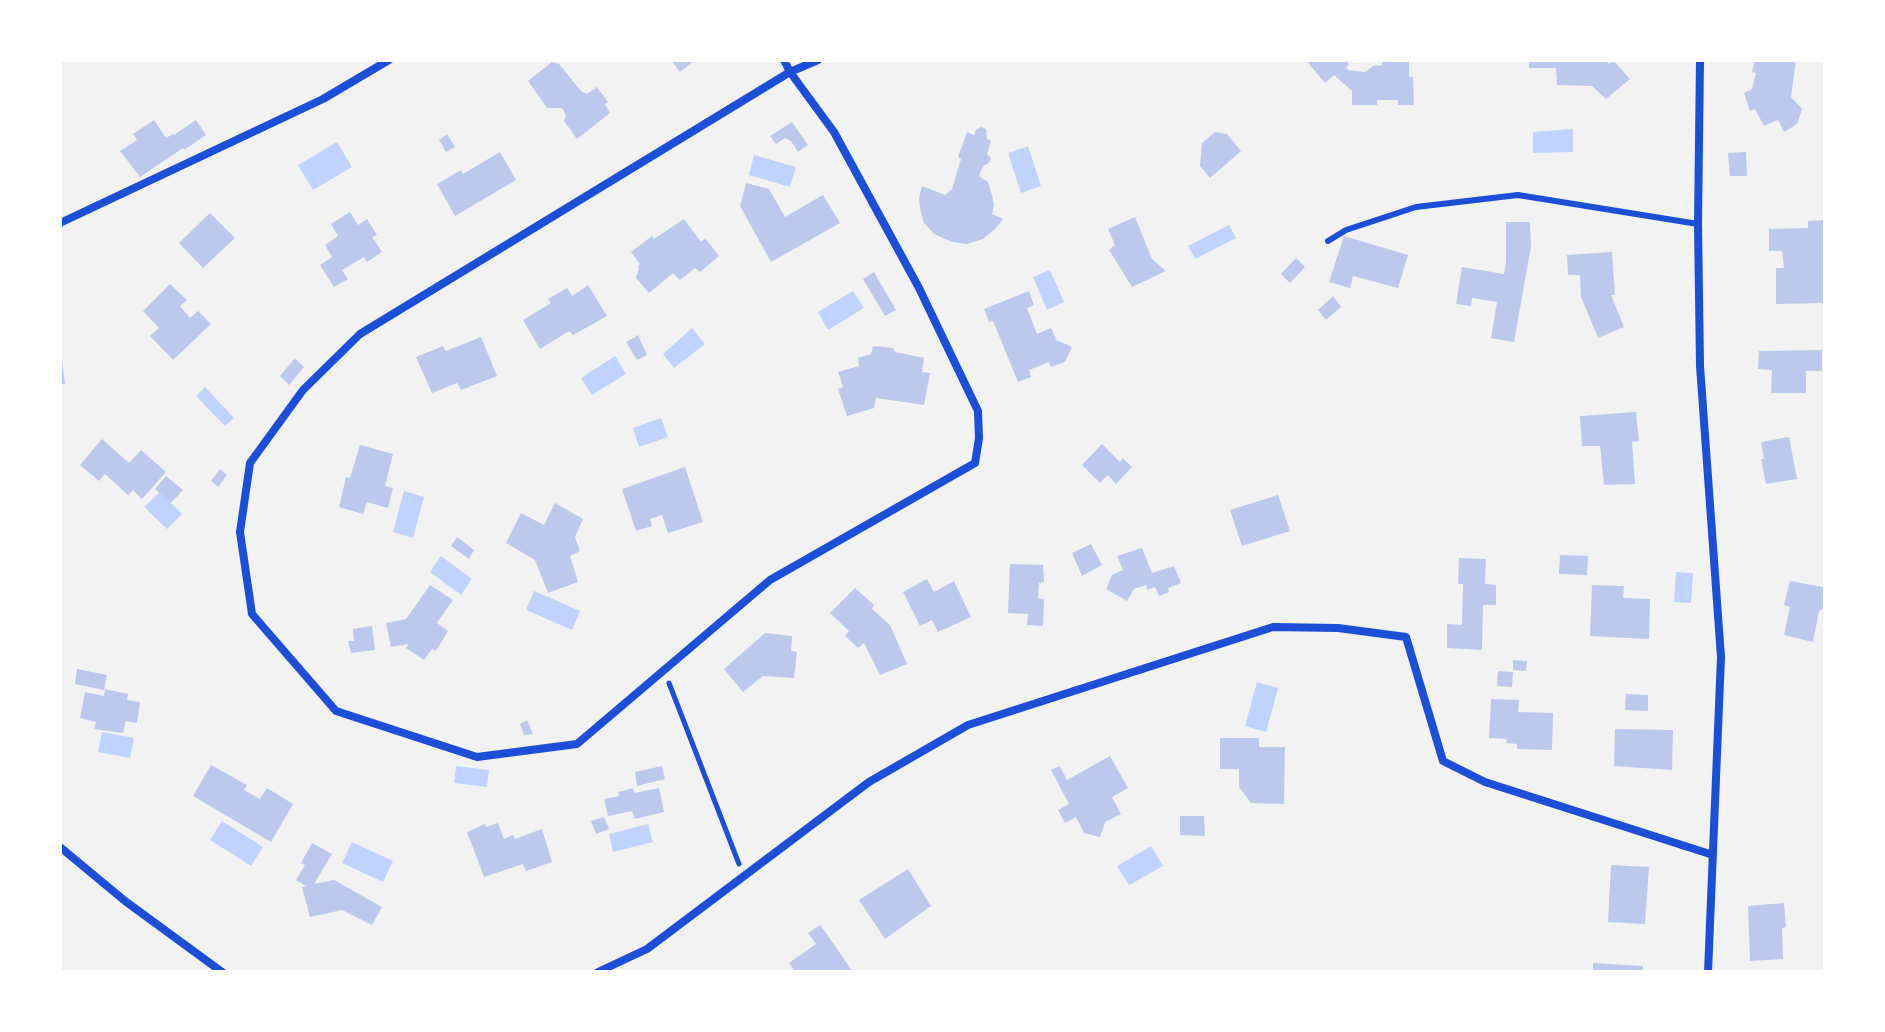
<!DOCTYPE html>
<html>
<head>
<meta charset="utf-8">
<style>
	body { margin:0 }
	#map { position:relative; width:1885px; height:1032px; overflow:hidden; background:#f2f2f2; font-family:Karla,sans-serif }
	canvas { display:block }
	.frame { position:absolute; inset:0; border:62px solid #fff; pointer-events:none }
</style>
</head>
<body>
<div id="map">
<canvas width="1885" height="1032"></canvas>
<div class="frame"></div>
</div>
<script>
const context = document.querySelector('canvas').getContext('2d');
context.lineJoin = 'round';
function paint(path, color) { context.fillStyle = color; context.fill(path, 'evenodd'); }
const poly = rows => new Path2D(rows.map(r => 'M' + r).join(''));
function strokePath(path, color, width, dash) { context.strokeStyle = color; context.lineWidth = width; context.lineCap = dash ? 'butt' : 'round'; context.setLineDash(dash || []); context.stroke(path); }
paint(poly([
	[1573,129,1573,152,1533,153,1533,132],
	[337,142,352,167,313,190,298,165],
	[1028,146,1041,186,1021,193,1008,153],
	[754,155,796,167,790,187,749,175],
	[1229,225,1236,238,1195,259,1188,246],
	[1050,270,1064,302,1047,310,1033,277],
	[853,291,864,308,828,330,818,312],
	[692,328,705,344,674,368,663,354],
	[615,356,626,374,592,395,581,378],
	[205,387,234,418,225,426,196,396],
	[661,418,668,437,639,447,633,428],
	[404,491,424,497,413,538,393,532],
	[160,492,182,514,167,529,144,507],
	[441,556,472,579,461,595,430,572],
	[1676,572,1693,573,1691,603,1674,602],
	[534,591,580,611,572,630,526,610],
	[1257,682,1278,688,1266,732,1245,726],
	[102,732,134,738,130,758,98,752],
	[456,766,489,770,487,787,454,783],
	[222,821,263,847,251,866,210,840],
	[648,824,653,842,613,852,609,834],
	[352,842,393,861,383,882,342,863],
	[1151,846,1163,866,1129,885,1117,866]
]), '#bfd3fe');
paint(poly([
	[671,60,695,60,680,72],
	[1311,60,1346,60,1349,65,1346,67,1348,70,1365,72,1373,66,1382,65,1382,60,1409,60,1409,77,1413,77,1414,105,1398,105,1398,100,1377,100,1377,105,1352,105,1352,91,1334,75,1325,83,1308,63],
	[1529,60,1605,60,1609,64,1613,60,1630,79,1606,99,1592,86,1557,85,1556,68,1529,68],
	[1755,60,1796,60,1791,97,1802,109,1797,124,1784,132,1778,120,1764,126,1755,109,1750,111,1744,93,1752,89,1756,73,1752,72],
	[552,62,559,64,581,91,587,94,597,87,608,102,605,104,610,113,577,139,564,121,566,115,562,108,547,108,528,81],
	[154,120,166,138,173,134,174,135,196,120,206,135,184,150,183,148,140,177,120,151,137,140,133,134],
	[792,122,808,145,798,152,791,141,785,138,776,144,770,136],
	[981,127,986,129,987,139,991,141,987,154,991,158,989,163,983,166,979,176,988,182,992,195,994,205,992,214,1003,219,995,229,983,239,967,244,952,242,934,234,924,223,920,209,919,198,922,186,945,195,952,189,961,159,958,157,967,132,974,135,976,130],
	[1215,132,1227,134,1241,151,1210,178,1200,166,1202,143],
	[447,134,455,147,446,152,439,140],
	[500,152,516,180,455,216,437,184,461,170,463,174],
	[1746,152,1747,176,1730,176,1728,153],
	[746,183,769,189,785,217,823,195,840,223,771,262,740,206],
	[350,212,358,225,367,219,377,235,372,237,382,252,367,262,364,257,342,270,348,279,334,287,320,265,332,257,325,245,338,236,331,224],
	[210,213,235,238,203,268,179,243],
	[1135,217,1152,259,1166,271,1132,287,1109,250,1115,245,1108,229],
	[684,219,701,242,705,238,719,256,700,272,695,268,680,280,673,273,649,293,636,278,639,268,638,266,640,264,631,252,652,236,654,239],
	[1824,220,1825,303,1776,304,1776,268,1784,268,1782,251,1769,251,1769,229,1808,228,1808,221],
	[1506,222,1530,222,1531,246,1514,342,1491,338,1497,302,1472,298,1471,306,1456,304,1462,267,1504,274,1506,262],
	[1344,236,1408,255,1398,288,1353,276,1350,288,1329,282],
	[1612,252,1615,295,1611,295,1624,327,1598,338,1581,297,1580,275,1568,275,1567,255],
	[1296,258,1305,267,1290,283,1281,274],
	[874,272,896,310,885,316,863,279],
	[170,284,187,300,180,306,190,318,198,311,211,324,173,360,150,336,159,328,143,311],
	[588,285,607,316,573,335,569,331,540,349,523,320,551,303,548,299,567,288,572,296],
	[1029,291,1034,305,1027,308,1037,334,1051,328,1056,339,1054,339,1072,347,1065,362,1051,367,1049,362,1029,370,1031,377,1018,382,993,321,989,322,984,309],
	[1333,296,1341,307,1326,320,1318,310],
	[638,335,647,355,637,360,626,342],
	[481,337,497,376,461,390,457,383,432,393,416,357,443,346,446,351],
	[873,346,893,348,895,352,924,358,922,372,930,373,924,405,876,398,874,408,847,416,838,389,843,387,838,372,859,366,858,358,871,354],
	[1822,350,1822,371,1806,371,1806,393,1771,393,1772,370,1758,369,1759,351],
	[295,358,304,367,289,385,280,376],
	[60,359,62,359,65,384,60,384],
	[1636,412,1639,441,1632,442,1635,484,1604,485,1600,446,1582,446,1580,416],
	[1789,437,1797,479,1766,484,1761,459,1764,459,1761,442],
	[102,439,129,463,141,450,166,472,142,499,133,490,128,495,105,474,99,481,80,465],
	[1102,444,1120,462,1123,458,1132,467,1116,484,1108,475,1100,483,1082,465],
	[360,445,393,454,385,486,393,488,388,508,367,502,363,514,339,507,346,477,350,478],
	[685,467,703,522,668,533,662,515,650,519,652,526,636,531,622,489],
	[220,469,227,475,218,487,211,481],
	[166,476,183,490,171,503,155,489],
	[1278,495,1290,531,1242,546,1230,510],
	[555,503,583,519,575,537,580,551,570,556,578,582,548,593,535,560,506,543,521,513,544,525],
	[457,537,474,550,469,559,451,546],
	[1091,544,1102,565,1082,576,1072,553],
	[1142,548,1152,573,1174,566,1181,583,1168,588,1169,592,1159,596,1155,587,1147,590,1146,585,1134,589,1127,601,1106,589,1112,575,1123,570,1117,556],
	[1560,555,1588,556,1587,575,1559,574],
	[1459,558,1486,559,1485,584,1496,585,1496,605,1483,605,1482,650,1447,648,1447,624,1462,625,1463,584,1458,584],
	[1010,564,1043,565,1044,582,1039,583,1038,598,1044,599,1043,626,1027,625,1028,614,1008,613],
	[927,579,934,592,954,581,971,617,938,632,932,620,920,626,903,592],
	[1790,581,1823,587,1825,589,1825,607,1819,611,1813,642,1784,635,1790,607,1784,605],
	[430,585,453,600,437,623,448,631,436,651,432,649,424,660,406,648,409,644,391,647,386,623,406,619],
	[1592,585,1624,586,1623,598,1650,599,1649,639,1590,636],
	[855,588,874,605,872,609,890,625,907,664,880,675,864,643,858,648,845,636,849,631,830,613],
	[372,626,375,650,351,653,348,641,354,641,353,629],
	[765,633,792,636,791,651,797,652,794,678,763,676,743,692,724,669],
	[1513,660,1527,661,1526,671,1513,670],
	[77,669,107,675,104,690,75,684],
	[1498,671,1513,672,1512,687,1497,686],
	[105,689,128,694,127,700,140,702,137,723,126,721,123,733,94,729,96,722,80,718,85,692,104,696],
	[1626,694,1648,695,1648,711,1625,710],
	[1491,699,1519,700,1518,712,1553,713,1552,750,1517,749,1517,744,1506,743,1507,739,1489,738],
	[527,720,533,734,524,735,520,724],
	[1615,729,1673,730,1672,770,1614,766],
	[1220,738,1259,738,1259,747,1285,747,1284,804,1251,803,1239,787,1239,769,1220,769],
	[1110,756,1128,788,1112,797,1121,814,1105,822,1100,837,1084,833,1076,817,1065,823,1058,810,1069,804,1051,770,1060,766,1067,780],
	[211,765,247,785,244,790,260,799,267,788,293,804,271,842,193,796],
	[662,766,665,779,637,786,635,772],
	[633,788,634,793,659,788,664,812,635,819,632,811,608,816,604,799,619,796,618,792],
	[1180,816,1204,816,1205,836,1180,835],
	[604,817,609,829,596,834,591,821],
	[498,823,504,839,513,835,515,839,542,829,552,862,526,871,523,864,484,877,467,832,485,824,486,827],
	[312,843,332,854,314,884,334,880,382,907,372,925,342,910,310,917,302,887,306,886,296,880,305,865,301,863],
	[1611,865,1649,867,1645,924,1608,922],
	[908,869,931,906,885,939,859,900],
	[1784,903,1786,927,1782,928,1783,959,1750,961,1748,906],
	[820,925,826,933,853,972,795,972,789,963,816,944,808,933],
	[1593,963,1643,966,1643,972,1593,972]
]), '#bdc9ec');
strokePath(poly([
	[669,683,739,864]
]), '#1d4ed8', 5);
strokePath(poly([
	[1328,241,1346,230,1416,207,1518,195,1698,224]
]), '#1d4ed8', 6);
strokePath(poly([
	[784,60,790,72,834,132,919,288,978,411,979,438,975,463,770,580,577,744,477,757,336,711,252,614,240,532,250,463,303,390,360,334,790,72,818,60],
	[1700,60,1698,224,1700,366,1721,657,1708,972],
	[60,223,323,99,389,60],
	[60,847,125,901,222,972],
	[598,972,647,949,869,782,968,725,1273,627,1338,628,1406,637,1443,761,1485,782,1713,855]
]), '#1d4ed8', 8);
</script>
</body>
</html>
